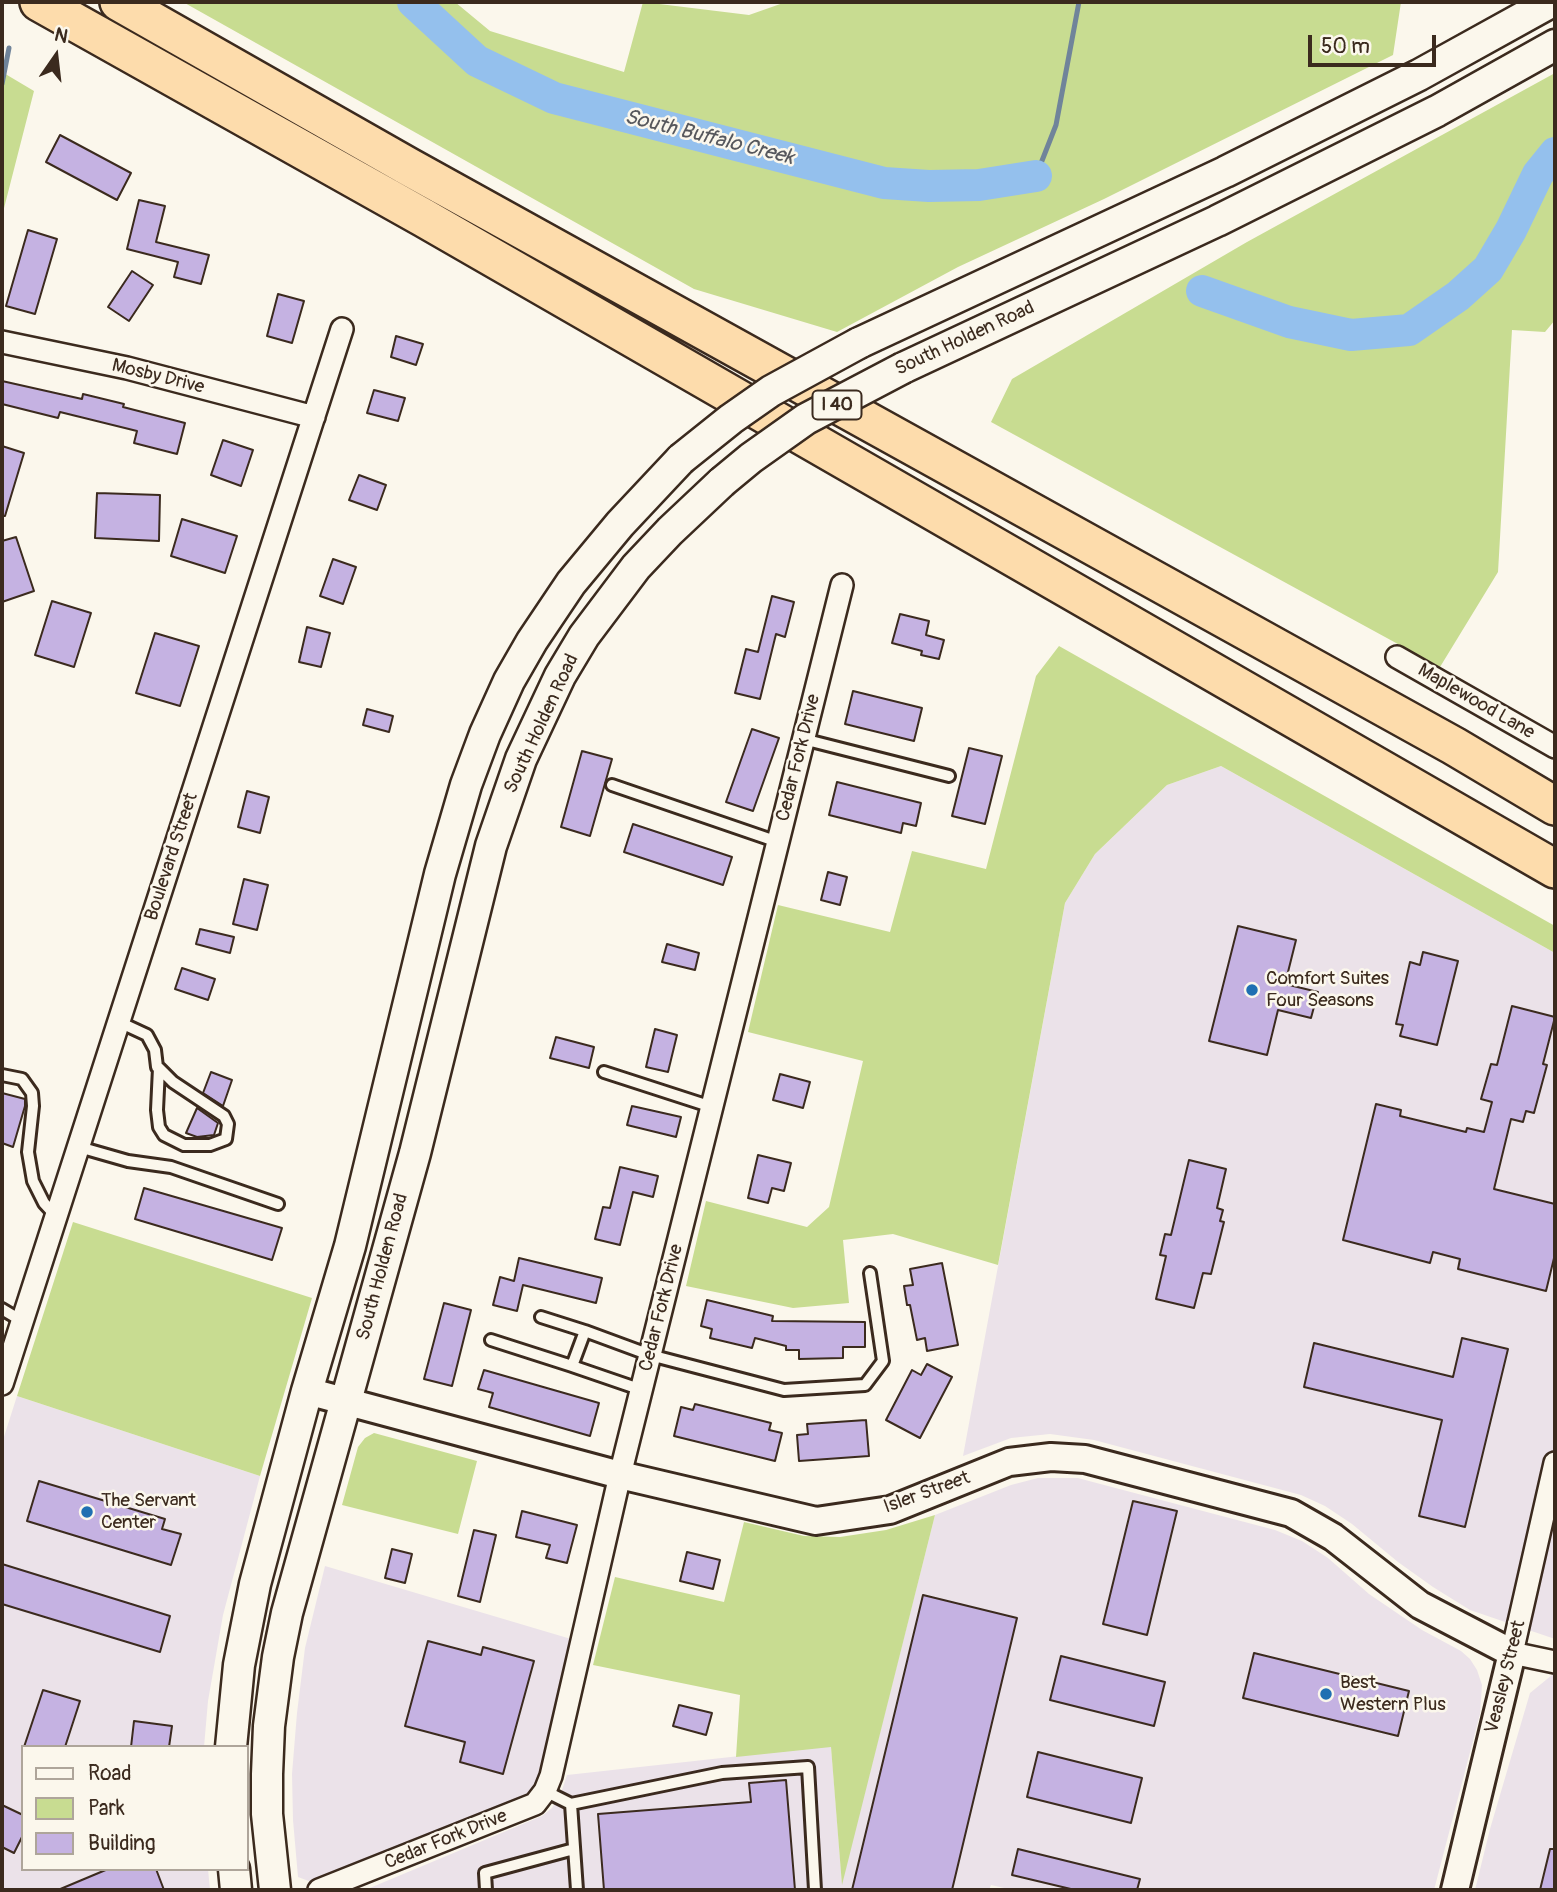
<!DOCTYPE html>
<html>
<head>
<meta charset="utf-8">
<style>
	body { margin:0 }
	#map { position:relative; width:1557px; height:1892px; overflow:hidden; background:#fbf7ec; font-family:Pangolin,sans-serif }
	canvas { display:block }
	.frame { position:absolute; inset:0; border:4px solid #3b2a1e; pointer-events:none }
	.legend { position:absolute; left:21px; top:1745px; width:228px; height:126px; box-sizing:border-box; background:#fbf7ec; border:2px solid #aea59a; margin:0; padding:9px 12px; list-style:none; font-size:21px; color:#3b2a1e }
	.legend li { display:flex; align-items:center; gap:14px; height:35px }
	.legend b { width:35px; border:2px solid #aea59a }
	.north { position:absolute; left:21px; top:21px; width:70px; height:70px; -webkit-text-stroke:5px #fbf7ec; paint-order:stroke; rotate:14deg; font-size:19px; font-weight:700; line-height:28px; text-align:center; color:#3b2a1e }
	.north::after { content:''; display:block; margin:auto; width:24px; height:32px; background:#3b2a1e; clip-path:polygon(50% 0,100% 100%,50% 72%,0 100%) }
	.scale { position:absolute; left:1308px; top:35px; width:128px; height:32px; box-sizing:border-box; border:4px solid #3b2a1e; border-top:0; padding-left:9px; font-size:21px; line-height:24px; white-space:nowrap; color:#3b2a1e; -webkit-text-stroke:5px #fbf7ec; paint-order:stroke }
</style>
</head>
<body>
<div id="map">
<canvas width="1557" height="1892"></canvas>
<div class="frame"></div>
<ul class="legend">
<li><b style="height:9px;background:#fbf7ec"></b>Road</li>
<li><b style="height:19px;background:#c8dc91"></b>Park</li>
<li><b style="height:19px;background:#c5b2e2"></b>Building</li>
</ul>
<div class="north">N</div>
<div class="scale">50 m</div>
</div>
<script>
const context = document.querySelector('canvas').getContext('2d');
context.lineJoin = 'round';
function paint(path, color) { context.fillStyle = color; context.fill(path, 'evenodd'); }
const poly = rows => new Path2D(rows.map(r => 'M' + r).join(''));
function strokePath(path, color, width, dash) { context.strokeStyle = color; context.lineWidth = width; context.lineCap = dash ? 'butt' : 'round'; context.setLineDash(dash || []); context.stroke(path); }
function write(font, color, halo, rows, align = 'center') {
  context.font = font + ' Pangolin,sans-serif'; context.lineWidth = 5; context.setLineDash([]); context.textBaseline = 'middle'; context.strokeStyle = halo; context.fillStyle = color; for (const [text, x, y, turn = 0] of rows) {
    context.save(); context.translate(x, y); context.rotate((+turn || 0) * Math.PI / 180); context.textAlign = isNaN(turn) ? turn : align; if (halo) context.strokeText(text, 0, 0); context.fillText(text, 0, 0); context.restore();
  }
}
paint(poly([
	[1221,766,1555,953,1555,1639,1470,1610,1433,1587,1398,1562,1352,1524,1325,1506,1301,1495,1094,1440,1050,1434,1011,1438,963,1456,1065,903,1095,854,1167,785],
	[17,1396,260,1476,223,1615,208,1701,204,1747,23,1747,23,1869,208,1869,210,1890,2,1890,2,1443],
	[1038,1478,1078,1478,1089,1481,1275,1530,1302,1541,1328,1558,1369,1594,1422,1630,1461,1651,1470,1659,1477,1670,1482,1685,1480,1714,1434,1890,1013,1890,991,1885,989,1890,365,1890,542,1816,552,1808,561,1793,567,1775,831,1746,842,1882,935,1515,1011,1485],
	[325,1566,571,1639,536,1784,529,1793,520,1800,314,1883,298,1877,293,1820,292,1774,297,1713,305,1648],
	[1552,1675,1555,1675,1555,1890,1475,1890,1490,1829,1530,1693]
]), '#ebe2e9');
paint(poly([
	[183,2,455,2,490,31,624,72,643,2,749,15,786,2,1401,2,1393,55,1104,199,958,267,837,332,694,289],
	[2,72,34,91,2,216],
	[1555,73,1555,320,1545,332,1512,330,1498,572,1440,667,991,422,1012,379,1247,242],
	[1059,646,1555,926,1555,953,1221,766,1167,785,1095,854,1065,903,998,1265,893,1234,843,1240,849,1303,793,1308,686,1286,706,1201,807,1227,829,1207,863,1061,748,1032,778,905,890,932,912,851,986,869,1036,676],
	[73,1222,312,1298,260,1476,17,1396],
	[374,1433,477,1461,458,1534,342,1505,358,1447,365,1438],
	[935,1515,842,1885,831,1747,736,1757,740,1695,593,1665,615,1577,724,1602,744,1522,804,1536,840,1537,886,1530]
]), '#c8dc91');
strokePath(poly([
	[2,84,9,48],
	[1036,176,1056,125,1079,2]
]), '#70849a', 5);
strokePath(poly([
	[413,2,477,61,554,98,884,183,929,186,979,185,1036,176],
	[1202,291,1289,322,1351,335,1409,330,1458,296,1488,269,1511,230,1538,174,1555,153]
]), '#94c0ed', 32);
const building = poly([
	[60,135,131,173,117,200,46,162,60,135],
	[139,200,165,206,156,242,209,255,201,284,174,277,178,262,127,249,139,200],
	[28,230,57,239,35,314,6,306,28,230],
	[132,271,153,285,129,321,108,307,132,271],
	[278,294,304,301,292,343,267,336,278,294],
	[396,336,423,344,416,365,391,357,396,336],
	[2,381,82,399,83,394,124,404,123,407,185,423,177,454,134,443,137,431,60,412,58,418,2,404,2,381],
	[374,390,405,398,398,421,367,413,374,390],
	[223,440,253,450,241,486,211,475,223,440],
	[2,446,24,453,5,516,2,516,2,446],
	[359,475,386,485,377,510,349,500,359,475],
	[97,493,160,495,159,541,95,538,97,493],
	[182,519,237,536,225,573,171,556,182,519],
	[16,537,34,591,2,602,2,541,16,537],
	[333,559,356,567,343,604,320,596,333,559],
	[772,596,794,602,785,637,776,634,760,699,735,693,746,649,758,652,772,596],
	[52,601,91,613,74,667,35,655,52,601],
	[900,614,929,621,926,635,944,640,939,659,921,655,922,651,892,643,900,614],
	[307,627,330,633,321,667,299,662,307,627],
	[155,633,199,646,180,706,136,693,155,633],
	[853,691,922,708,914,741,845,724,853,691],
	[367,709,393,716,389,732,363,725,367,709],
	[752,729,779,738,753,811,726,802,752,729],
	[969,748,1002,756,985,824,952,816,969,748],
	[582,751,612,759,590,836,561,827,582,751],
	[837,782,921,803,916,826,903,823,901,833,829,815,837,782],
	[247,791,269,797,260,833,238,827,247,791],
	[633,824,732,857,723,885,624,852,633,824],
	[828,872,847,877,840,905,821,900,828,872],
	[244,879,268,885,257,930,233,924,244,879],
	[1238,926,1296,940,1285,984,1318,992,1311,1018,1278,1010,1267,1055,1209,1041,1238,926],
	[200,929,234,937,230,953,196,944,200,929],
	[667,944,699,953,695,970,662,962,667,944],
	[1423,952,1458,961,1437,1045,1400,1036,1403,1025,1396,1024,1410,962,1420,965,1423,952],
	[182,968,215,979,208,1000,175,989,182,968],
	[1512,1006,1555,1017,1543,1064,1547,1065,1534,1113,1526,1111,1523,1122,1511,1119,1494,1189,1555,1204,1555,1254,1546,1291,1458,1269,1460,1259,1433,1252,1430,1263,1343,1240,1376,1104,1401,1110,1400,1116,1466,1132,1467,1128,1484,1132,1492,1102,1481,1099,1491,1064,1497,1065,1512,1006],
	[655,1029,677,1035,668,1072,646,1067,655,1029],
	[556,1037,594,1047,589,1068,550,1058,556,1037],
	[211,1072,232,1080,223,1106,203,1093,211,1072],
	[780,1074,810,1082,803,1108,773,1100,780,1074],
	[2,1093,25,1099,25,1106,13,1147,2,1143,2,1093],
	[632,1106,681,1117,676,1137,627,1125,632,1106],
	[197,1108,218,1123,214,1135,197,1137,186,1133,197,1108],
	[758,1155,791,1163,784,1191,772,1188,768,1203,748,1198,758,1155],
	[1189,1160,1226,1169,1217,1208,1223,1210,1220,1221,1224,1222,1211,1274,1203,1273,1194,1308,1156,1299,1166,1256,1160,1255,1165,1234,1171,1235,1189,1160],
	[620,1167,658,1176,653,1197,633,1192,620,1245,595,1239,603,1207,610,1208,620,1167],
	[144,1188,282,1228,272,1260,135,1219,144,1188],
	[519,1258,602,1278,596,1303,523,1285,517,1311,493,1305,500,1277,514,1281,519,1258],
	[942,1263,958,1345,927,1351,925,1338,917,1340,910,1305,907,1305,904,1286,913,1285,910,1269,942,1263],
	[707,1300,773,1316,772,1321,865,1322,865,1347,843,1347,843,1358,799,1359,799,1350,786,1350,786,1346,755,1338,752,1348,710,1338,712,1329,701,1326,707,1300],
	[444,1303,471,1310,452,1386,424,1379,444,1303],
	[1462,1338,1508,1349,1465,1527,1419,1516,1442,1420,1304,1387,1314,1343,1453,1377,1462,1338],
	[927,1364,952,1377,920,1438,886,1420,912,1370,921,1375,927,1364],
	[484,1370,599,1403,590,1436,489,1407,493,1393,478,1389,484,1370],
	[695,1404,771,1423,769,1430,782,1433,775,1461,674,1436,681,1407,693,1410,695,1404],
	[866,1420,869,1456,799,1461,797,1435,808,1434,807,1424,866,1420],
	[39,1481,165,1519,162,1529,181,1534,171,1565,27,1521,39,1481],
	[1133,1501,1177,1511,1147,1635,1103,1624,1133,1501],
	[522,1511,577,1525,567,1563,546,1558,550,1545,516,1537,522,1511],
	[474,1530,496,1535,480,1602,458,1596,474,1530],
	[392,1549,412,1554,405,1583,385,1578,392,1549],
	[687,1552,720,1560,713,1589,680,1581,687,1552],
	[2,1564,170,1616,160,1652,2,1604,2,1564],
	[923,1595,1017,1618,952,1890,852,1890,923,1595],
	[428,1641,481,1655,483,1647,534,1661,503,1774,460,1762,465,1742,405,1726,428,1641],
	[1254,1653,1409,1691,1398,1736,1243,1698,1254,1653],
	[1061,1656,1165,1682,1154,1726,1050,1700,1061,1656],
	[43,1690,80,1701,65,1747,24,1747,43,1690],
	[679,1705,712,1713,706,1735,673,1726,679,1705],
	[134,1721,172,1726,169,1747,131,1747,134,1721],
	[1038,1752,1142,1778,1131,1823,1027,1797,1038,1752],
	[786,1780,795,1890,604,1890,598,1814,751,1802,749,1783,786,1780],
	[2,1805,23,1815,23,1835,14,1853,2,1847,2,1805],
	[1018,1849,1140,1879,1137,1890,1075,1890,1012,1875,1018,1849],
	[1550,1849,1555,1849,1555,1890,1540,1890,1550,1849],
	[108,1869,156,1869,164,1890,58,1890,108,1869]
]);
paint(building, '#c5b2e2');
strokePath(building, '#3b2a1e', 2);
const service = poly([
	[803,739,949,776],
	[612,785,778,842],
	[119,1022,147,1035,155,1050,157,1067,159,1068,173,1082,224,1116,228,1124,226,1139,210,1145,184,1145,164,1135,159,1127,157,1110,159,1068],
	[604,1072,712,1107],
	[2,1075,22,1079,32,1093,33,1106,28,1152,33,1181,44,1203,56,1216],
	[79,1147,128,1161,171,1167,278,1204],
	[2,1309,22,1321],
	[541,1317,585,1331],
	[491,1340,572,1366],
	[642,1390,572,1366,585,1331,650,1355,784,1390,865,1385,883,1361,870,1273],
	[545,1791,571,1804,722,1773,808,1767,815,1890],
	[571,1804,577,1890],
	[486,1890,485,1873,574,1849]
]);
const minor = poly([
	[2,342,127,368,314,417],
	[1397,657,1555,747],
	[2,1384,342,329],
	[1555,1463,1512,1653,1555,1662],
	[319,1890,535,1804,545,1791,551,1776,620,1475,842,585]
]);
const tertiary = poly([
	[307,1391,620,1475,816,1521,890,1510,1009,1462,1051,1457,1085,1459,1291,1513,1333,1537,1420,1605,1512,1653,1455,1890]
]);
const secondary = poly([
	[859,343,1225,172,1419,75,1551,2],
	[903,368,1217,221,1437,111,1555,45],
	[231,1747,239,1665,255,1584,307,1391,350,1246,440,874,466,785,485,734,509,681,532,641,571,583,620,524,681,459],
	[234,1869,236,1890],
	[275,1890,267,1814,267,1774,269,1726,278,1657,287,1613,415,1153,491,846,521,759,560,676,584,636,636,567,670,531,722,482]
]);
const motorway = poly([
	[39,2,424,218,1555,869],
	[119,2,409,167,1454,746,1555,806]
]);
strokePath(service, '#3b2a1e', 16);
strokePath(minor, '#3b2a1e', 26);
strokePath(tertiary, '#3b2a1e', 32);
strokePath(secondary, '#3b2a1e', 35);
strokePath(motorway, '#3b2a1e', 42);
strokePath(service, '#fbf7ec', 10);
strokePath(minor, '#fbf7ec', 21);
strokePath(tertiary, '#fbf7ec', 26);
strokePath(secondary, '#fbf7ec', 30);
strokePath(motorway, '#fddcac', 37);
const secondaryBridge = poly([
	[681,459,731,419,771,391,859,343],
	[722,482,751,458,806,419,903,368]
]);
strokePath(secondaryBridge, '#3b2a1e', 35, []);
strokePath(secondaryBridge, '#fbf7ec', 30);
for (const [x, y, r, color] of [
	[1252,990,7,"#1f6fb2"],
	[87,1512,7,"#1f6fb2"],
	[1326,1694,7,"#1f6fb2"]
]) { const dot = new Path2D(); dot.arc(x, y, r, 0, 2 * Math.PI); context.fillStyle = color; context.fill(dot); strokePath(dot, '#fbf7ec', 2.5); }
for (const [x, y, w] of [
	[837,405,49]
]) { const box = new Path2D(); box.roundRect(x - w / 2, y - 14.5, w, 29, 5); context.fillStyle = '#fbf7ec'; context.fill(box); strokePath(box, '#3b2a1e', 2); }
write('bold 18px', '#3b2a1e', null, [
	["I 40",837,405]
]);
write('19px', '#3b2a1e', '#fbf7ec', [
	["South Holden Road",965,339,-25],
	["Mosby Drive",158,377,14],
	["Maplewood Lane",1476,702,30],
	["South Holden Road",542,724,-65],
	["Cedar Fork Drive",799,758,-76],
	["Boulevard Street",172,857,-72],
	["South Holden Road",383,1267,-75],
	["Cedar Fork Drive",662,1308,-76],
	["Isler Street",927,1493,-20],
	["Veasley Street",1506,1677,-76],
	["Cedar Fork Drive",446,1840,-22]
]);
write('19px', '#3b2a1e', '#fbf7ec', [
	["Comfort Suites",1266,979],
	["Four Seasons",1266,1001],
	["The Servant",101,1501],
	["Center",101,1523],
	["Best",1340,1683],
	["Western Plus",1340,1705]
], 'left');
write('italic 21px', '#56575c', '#fbf7ec', [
	["South Buffalo Creek",709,138,14]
]);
</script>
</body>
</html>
